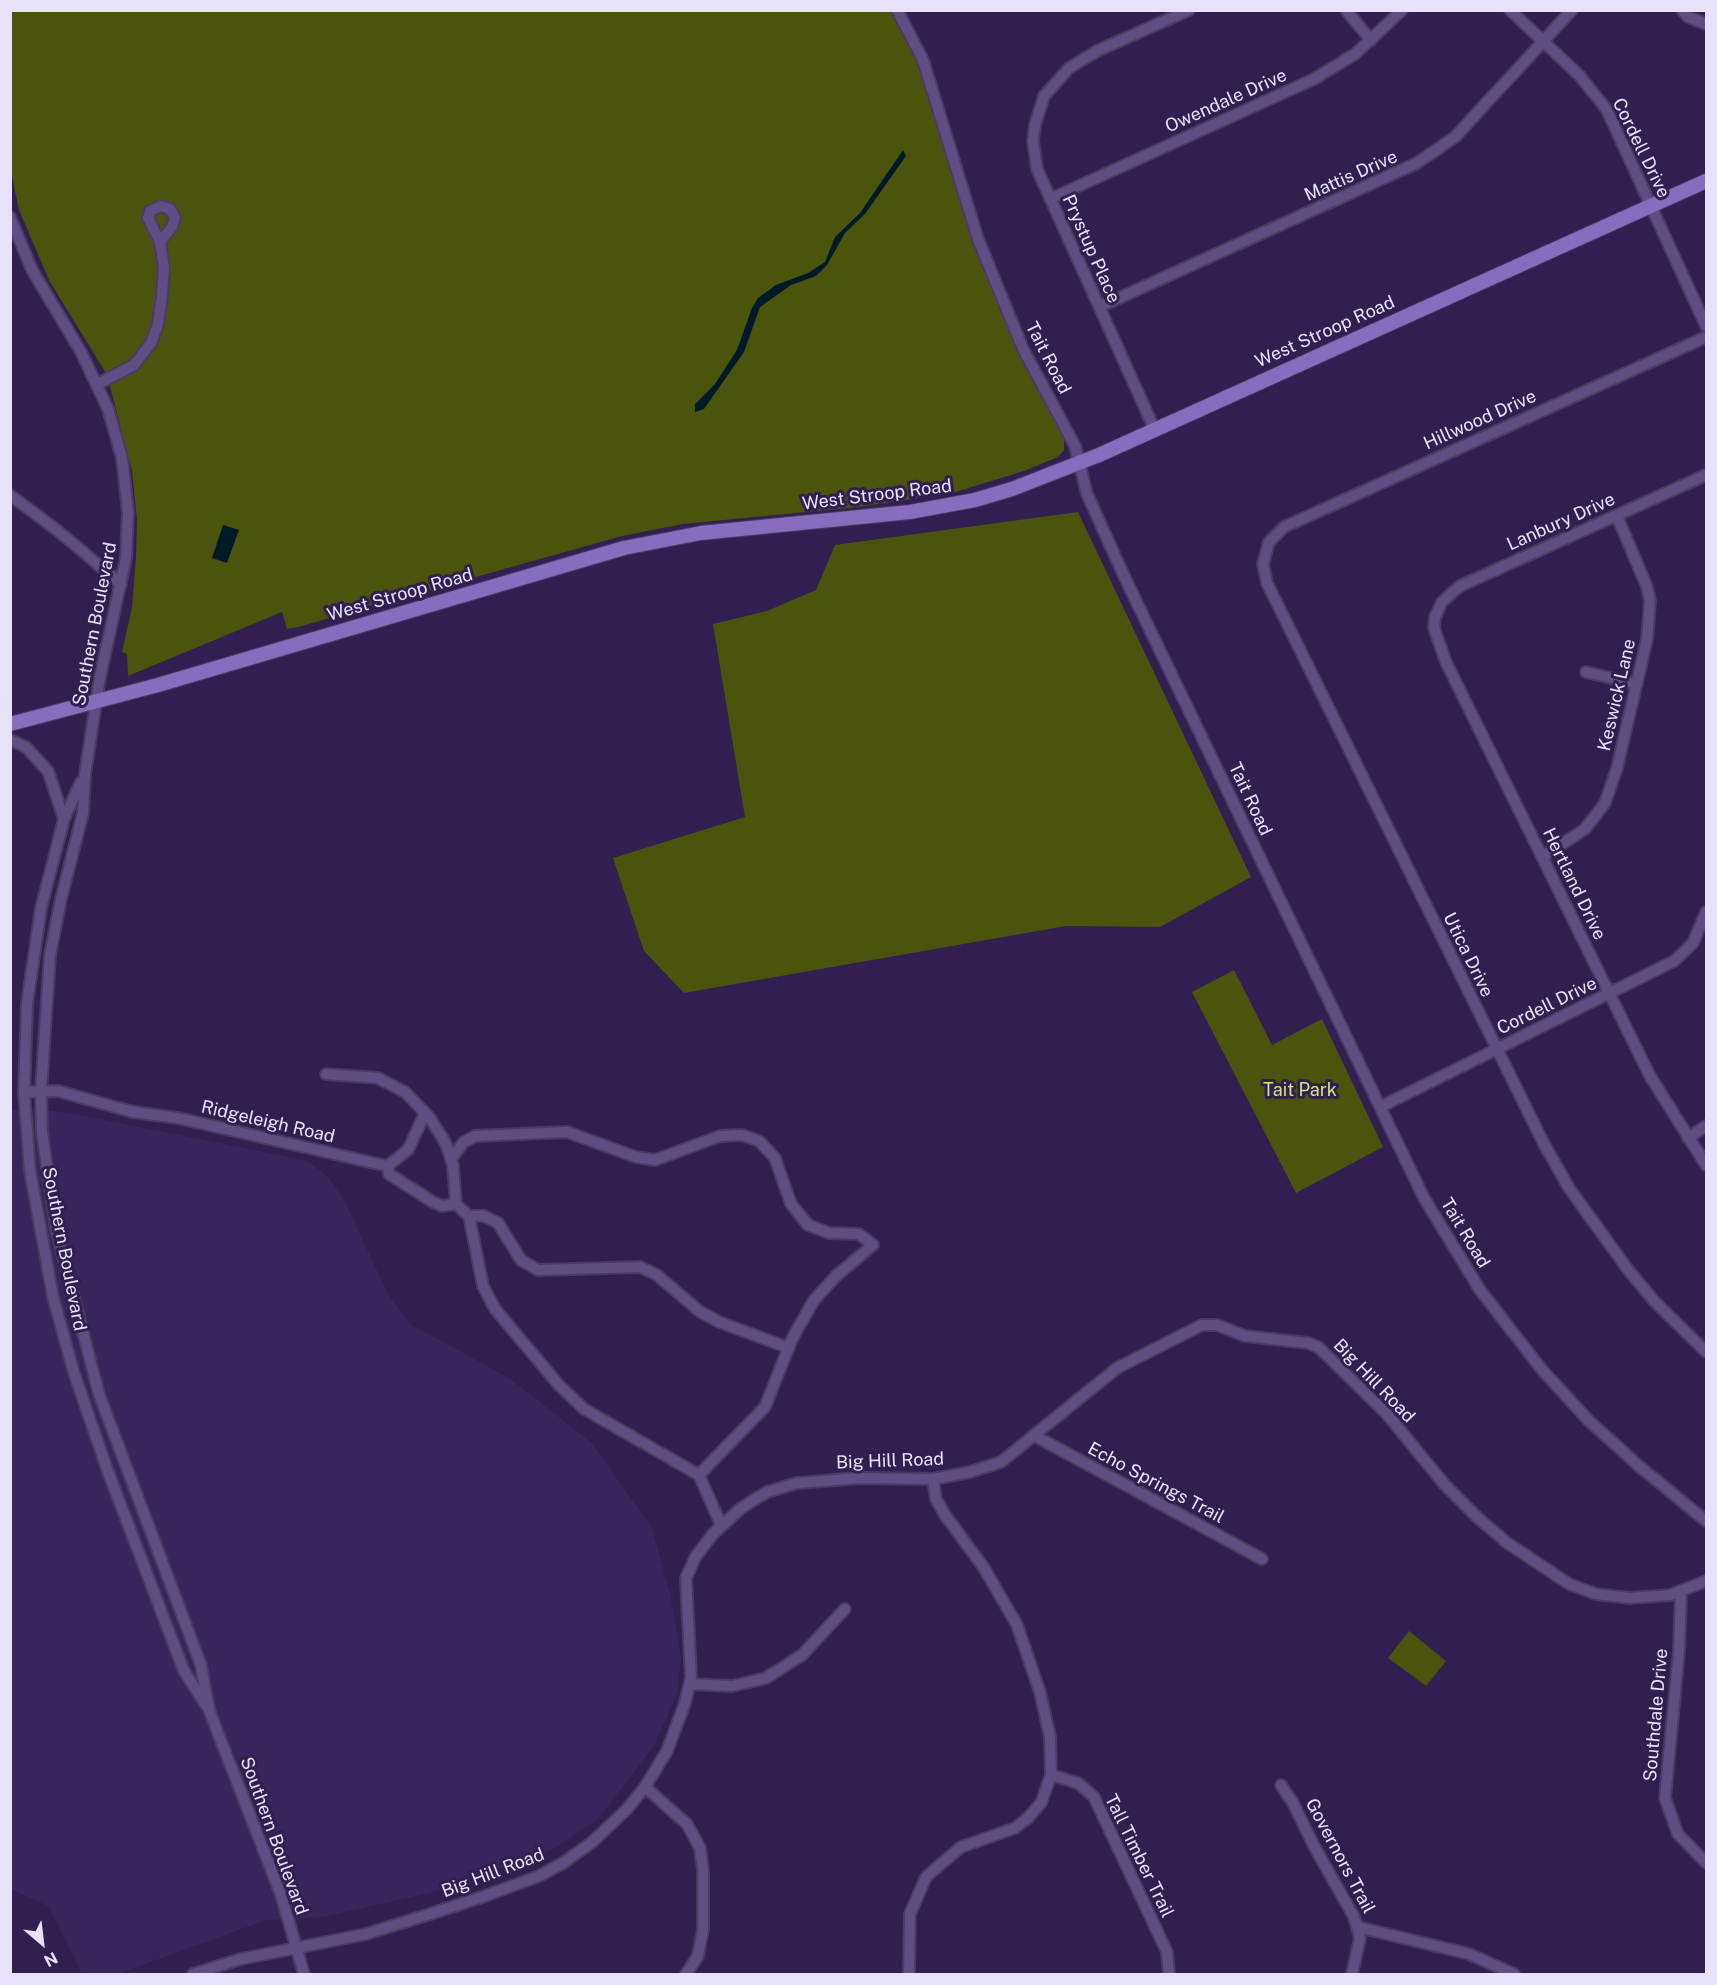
<!DOCTYPE html>
<html>
<head>
<meta charset="utf-8">
<style>
	body { margin:0 }
	#map { position:relative; width:1717px; height:1985px; overflow:hidden; background:#301f50; font-family:"Public Sans",sans-serif }
	canvas { display:block }
	.frame { position:absolute; inset:0; border:12px solid #e7e1fa; pointer-events:none }
	.north { position:absolute; left:12px; top:1913px; width:60px; height:60px; -webkit-text-stroke:4px #301f50; paint-order:stroke; rotate:152deg; font-size:16px; font-weight:700; line-height:24px; text-align:center; color:#e7e1fa }
	.north::after { content:''; display:block; margin:auto; width:21px; height:27px; background:#e7e1fa; clip-path:polygon(50% 0,100% 100%,50% 72%,0 100%) }
</style>
</head>
<body>
<div id="map">
<canvas width="1717" height="1985"></canvas>
<div class="frame"></div>
<div class="north">N</div>
</div>
<script>
const context = document.querySelector('canvas').getContext('2d');
context.lineJoin = 'round';
function paint(path, color) { context.fillStyle = color; context.fill(path, 'evenodd'); }
const poly = rows => new Path2D(rows.map(r => 'M' + r).join(''));
function strokePath(path, color, width, dash) { context.strokeStyle = color; context.lineWidth = width; context.lineCap = dash ? 'butt' : 'round'; context.setLineDash(dash || []); context.stroke(path); }
function write(font, color, halo, rows, align = 'center') {
  context.font = font + ' "Public Sans",sans-serif'; context.lineWidth = 6; context.setLineDash([]); context.textBaseline = 'middle'; context.strokeStyle = halo; context.fillStyle = color; for (const [text, x, y, turn = 0] of rows) {
    context.save(); context.translate(x, y); context.rotate((+turn || 0) * Math.PI / 180); context.textAlign = isNaN(turn) ? turn : align; if (halo) context.strokeText(text, 0, 0); context.fillText(text, 0, 0); context.restore();
  }
}
paint(poly([
	[11,1110,55,1111,105,1120,308,1161,329,1178,344,1200,389,1296,410,1324,509,1378,592,1443,652,1528,670,1594,681,1657,677,1694,655,1744,598,1819,552,1850,437,1891,324,1917,266,1920,118,1974,82,1974,48,1906,11,1889]
]), '#39255d');
paint(poly([
	[10,11,892,11,917,55,990,283,1030,374,1064,438,1064,450,1058,457,1024,471,952,493,858,507,683,524,622,536,298,627,287,629,282,612,128,676,127,654,122,652,132,607,136,557,137,520,132,471,107,375,49,280,19,210,11,172],
	[1078,512,1251,877,1160,927,1066,926,684,993,644,951,613,858,745,817,713,624,767,611,816,590,835,545],
	[1234,970,1272,1045,1322,1019,1383,1147,1296,1193,1192,992],
	[1409,1631,1446,1661,1426,1686,1388,1658]
]), '#4b540d');
paint(poly([
	[903,150,906,156,865,214,845,233,827,265,816,276,791,285,760,307,744,352,704,409,695,412,695,404,715,384,737,350,752,308,758,298,776,285,808,273,825,262,835,237,860,213],
	[223,525,239,530,227,563,212,558]
]), '#021a28');
const minor = poly([
	[897,10,923,60,978,239,1023,349,1075,446,1087,494,1125,578,1424,1198,1480,1290,1543,1371,1589,1421,1639,1466,1706,1521],
	[1346,10,1371,40],
	[1510,10,1580,76,1607,110,1706,326],
	[1682,10,1688,17,1706,24],
	[1050,199,1314,79,1355,54,1402,10],
	[161,206,170,209,175,218,172,227,160,242,148,218,150,211,161,206],
	[10,217,32,270,81,352,108,409,122,458,128,512,126,558,100,677,85,774,83,813,61,899,50,955,41,1091,42,1132,56,1229,99,1394,201,1665,209,1710,281,1895,304,1974],
	[1099,307,1417,163,1455,137,1572,10],
	[1706,337,1284,527,1269,542,1263,564,1267,583,1544,1144,1569,1188,1626,1267,1654,1301,1706,1352],
	[98,384,134,365,151,343,158,324,162,296,164,267,160,242],
	[1154,428,1037,169,1033,141,1035,125,1044,96,1069,68,1097,51,1189,10],
	[1706,475,1460,586,1442,602,1435,617,1434,628,1446,662,1650,1076,1706,1165],
	[10,495,57,530,121,584],
	[1586,672,1637,684],
	[10,740,26,747,48,771,64,819],
	[81,782,64,819,41,908,27,1004,24,1092,30,1171,53,1297,74,1373,107,1469,184,1671,206,1705],
	[1542,857,1585,829,1605,803,1617,768,1647,639,1650,601,1647,587,1617,516],
	[326,1074,378,1078,405,1092,430,1118,446,1144,453,1165,456,1204],
	[24,1092,58,1091,133,1112,178,1118,387,1166],
	[1380,1107,1674,961,1693,943,1706,912],
	[1688,1138,1706,1126],
	[451,1159,464,1142,475,1136,567,1132,636,1157,655,1160,720,1136,742,1135,759,1141,775,1158,791,1204,808,1225,829,1233,859,1234,873,1245,837,1275,814,1300,792,1339,765,1407,699,1475],
	[387,1166,389,1174,433,1202,442,1206,456,1204],
	[387,1166,408,1150,425,1113],
	[456,1204,469,1216,484,1216,498,1223,521,1260,538,1270,640,1267,657,1275,699,1311,719,1322,789,1348],
	[469,1216,483,1286,495,1309,558,1384,584,1409,699,1475,721,1525],
	[1035,1436,1262,1559],
	[1681,1592,1679,1651,1665,1798,1678,1834,1706,1863],
	[690,1684,732,1686,766,1678,802,1655,845,1609],
	[1051,1775,1078,1783,1094,1797,1167,1952,1169,1974],
	[1281,1785,1293,1803,1314,1846,1354,1917,1360,1938,1352,1974],
	[645,1787,687,1824,700,1848,703,1869,703,1929,698,1956,686,1974],
	[1358,1927,1469,1954,1514,1974],
	[193,1974,241,1959,366,1934,424,1916,485,1896,539,1876,563,1863,591,1843,626,1810,645,1787,667,1751,685,1703,691,1678,686,1578,696,1556,713,1534,741,1508,767,1492,797,1483,859,1478,933,1479,970,1472,1001,1462,1117,1368,1202,1325,1217,1325,1245,1336,1308,1343,1318,1347,1386,1413,1444,1484,1478,1518,1506,1542,1569,1584,1596,1594,1630,1598,1670,1595,1706,1581],
	[909,1974,910,1914,926,1877,961,1847,1015,1828,1028,1818,1041,1803,1051,1775,1050,1737,1040,1692,1017,1625,984,1568,945,1515,936,1499,933,1479]
]);
const major = poly([
	[10,724,158,685,624,548,701,533,910,512,975,500,1012,489,1099,455,1706,181]
]);
strokePath(minor, '#4a3a64', 14);
strokePath(major, '#4a3a64', 16);
strokePath(minor, '#5e4e83', 10);
strokePath(major, '#866dbd', 14);
write('18px', '#e7e1fa', '#301f50', [
	["Owendale Drive",1226,101,-24],
	["Cordell Drive",1641,148,64],
	["Mattis Drive",1351,176,-24],
	["Prystup Place",1091,249,66],
	["West Stroop Road",1325,332,-24],
	["Tait Road",1048,358,63],
	["Hillwood Drive",1480,420,-24],
	["West Stroop Road",877,495,-7],
	["Lanbury Drive",1561,522,-24],
	["West Stroop Road",400,595,-16],
	["Southern Boulevard",95,624,-79],
	["Keswick Lane",1617,695,-77],
	["Tait Road",1250,799,65],
	["Hertland Drive",1574,884,64],
	["Utica Drive",1468,955,64],
	["Cordell Drive",1547,1006,-26],
	["Ridgeleigh Road",268,1122,13],
	["Tait Road",1465,1233,59],
	["Southern Boulevard",64,1249,79],
	["Big Hill Road",1374,1381,46],
	["Big Hill Road",890,1461,-2],
	["Echo Springs Trail",1156,1483,28],
	["Southdale Drive",1656,1715,-85],
	["Southern Boulevard",274,1836,70],
	["Tall Timber Trail",1139,1856,64],
	["Governors Trail",1340,1856,62],
	["Big Hill Road",493,1873,-21]
]);
write('18px', '#d2e37a', '#301f50', [
	["Tait Park",1300,1090]
]);
</script>
</body>
</html>
